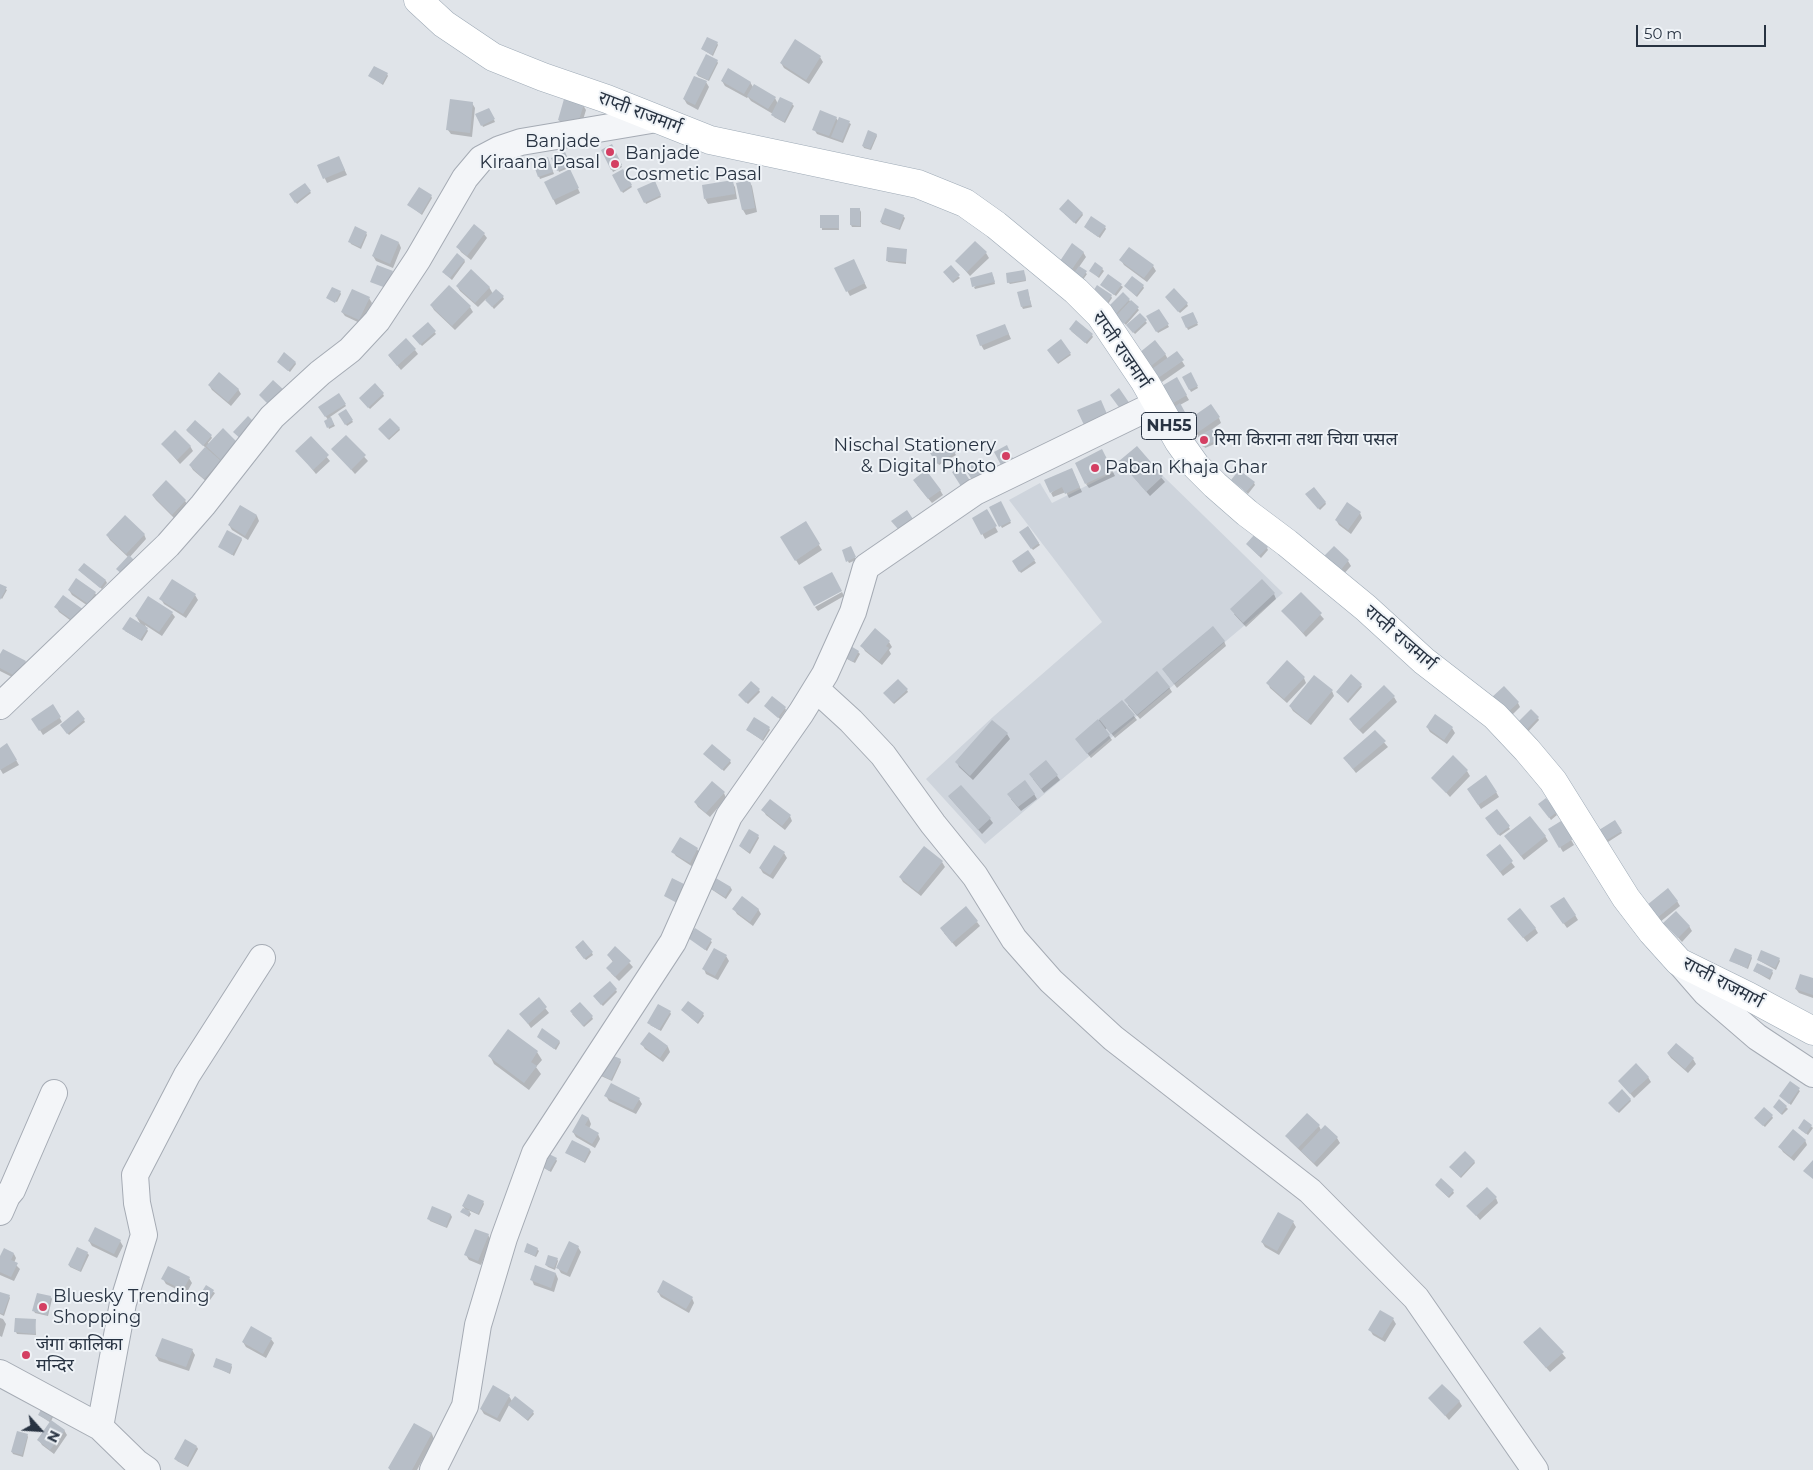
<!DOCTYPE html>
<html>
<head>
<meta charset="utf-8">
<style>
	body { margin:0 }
	#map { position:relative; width:1813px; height:1470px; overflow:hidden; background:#e0e4e9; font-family:Montserrat,sans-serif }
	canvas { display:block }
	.north { position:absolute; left:15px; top:1405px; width:50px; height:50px; -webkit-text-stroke:4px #eff3f7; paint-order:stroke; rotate:116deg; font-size:14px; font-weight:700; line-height:20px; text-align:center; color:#283342 }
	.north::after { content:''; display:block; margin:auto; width:18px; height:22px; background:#283342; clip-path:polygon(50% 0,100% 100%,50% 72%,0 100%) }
	.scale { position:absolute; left:1636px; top:25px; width:130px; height:22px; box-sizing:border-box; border:2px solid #283342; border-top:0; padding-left:6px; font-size:15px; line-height:18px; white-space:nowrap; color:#283342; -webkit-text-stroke:4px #eff3f7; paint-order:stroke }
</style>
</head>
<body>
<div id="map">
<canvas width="1813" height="1470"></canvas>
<div class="north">N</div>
<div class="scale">50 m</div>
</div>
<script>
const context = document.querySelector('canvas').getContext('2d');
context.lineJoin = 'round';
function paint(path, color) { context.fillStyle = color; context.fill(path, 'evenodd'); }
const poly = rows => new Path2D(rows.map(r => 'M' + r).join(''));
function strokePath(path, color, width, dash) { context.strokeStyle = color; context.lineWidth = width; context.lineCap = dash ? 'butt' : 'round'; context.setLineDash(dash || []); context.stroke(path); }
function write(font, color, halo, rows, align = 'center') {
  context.font = font + ' Montserrat,"Noto Sans Devanagari",sans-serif'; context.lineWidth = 4; context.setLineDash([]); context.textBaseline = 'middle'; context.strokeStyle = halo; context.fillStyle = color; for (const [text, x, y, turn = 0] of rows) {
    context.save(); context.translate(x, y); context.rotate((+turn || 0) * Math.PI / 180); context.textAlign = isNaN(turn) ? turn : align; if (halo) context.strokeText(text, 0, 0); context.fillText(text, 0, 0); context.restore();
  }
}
paint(poly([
	[1124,467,1146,492,1163,476,1283,593,985,844,926,779,994,716,1102,622,1009,500,1040,483,1052,503]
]), '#ced4dc');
paint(poly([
	[717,43,718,45,713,56,702,49],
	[820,57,823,62,809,84,784,68,781,63],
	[717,61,718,63,709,81,698,76,697,74],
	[387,74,388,76,383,85,370,76],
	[722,81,750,82,753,87,775,98,778,104,781,98,792,104,794,106,785,123,774,117,773,114,751,101,748,97,747,98,725,86],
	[706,82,709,87,698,110,687,104,684,99],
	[472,103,475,108,472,137,451,134,448,130],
	[583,105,586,110,580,130,562,125,559,120],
	[489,109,495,122,483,127,477,114],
	[836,118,839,122,840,118,851,124,843,143,817,134,814,129],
	[876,134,877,136,871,150,864,148,863,146],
	[612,146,622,167,613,172,603,151],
	[564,153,571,167,559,172,553,158],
	[549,161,554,174,540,179,534,164],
	[341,162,347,175,327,183,319,166],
	[622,170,632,187,623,193,613,176],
	[572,176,580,193,556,205,545,182],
	[749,181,752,186,757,212,746,215,743,210,738,184],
	[655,182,661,197,646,204,639,189],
	[732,182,735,187,737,199,708,204,705,199],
	[305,185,311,193,297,204,291,195],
	[431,196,432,198,422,215,409,205],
	[851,209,860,210,861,212,861,227,852,227,851,225],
	[1062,211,1082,213,1083,215,1076,224],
	[838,216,839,230,822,230,821,217],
	[903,216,905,218,900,230,882,224,881,222],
	[1105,227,1106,229,1100,238,1087,229],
	[366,233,367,235,361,249,351,244,350,242],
	[484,234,487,238,471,260,461,252,458,247],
	[399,243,401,248,393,268,376,261,373,256],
	[906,250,906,264,888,262,887,260],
	[1083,252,1086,257,1079,267,1087,274,1080,284,1062,269],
	[986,253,989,258,970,276,957,261],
	[464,260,465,262,452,280,445,274],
	[1121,260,1153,266,1156,271,1147,282,1124,265],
	[856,265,867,288,850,296,836,269],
	[1102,269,1104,271,1099,278,1091,271],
	[946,274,958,276,960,278,953,283],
	[1025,274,1026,281,1010,284,1008,282],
	[1108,275,1123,287,1116,296,1101,285],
	[993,276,995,284,975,289,974,287],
	[457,286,489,287,493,294,503,297,504,299,494,309,486,299,478,307,460,291],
	[1125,286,1143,286,1144,288,1137,297],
	[340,292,341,294,337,302,328,298],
	[1028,292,1032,307,1023,309,1022,307],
	[1123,294,1139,310,1126,325,1119,318,1114,319],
	[1095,295,1111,296,1112,298,1108,304],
	[369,298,372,303,362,324,345,316,342,312],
	[1167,299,1187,304,1188,306,1180,313],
	[431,305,470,307,473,312,455,330,434,310],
	[1159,310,1169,327,1158,333,1148,317],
	[1192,313,1198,325,1188,330,1183,318],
	[1140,315,1147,323,1135,334,1129,327],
	[428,324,436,334,422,346,415,338],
	[1007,330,1011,339,984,350,981,345],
	[1071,331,1092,335,1093,337,1087,344],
	[1061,341,1071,355,1058,364,1049,350],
	[415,350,418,354,401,370,389,356],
	[1177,353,1185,366,1162,382,1144,358,1165,354,1168,359],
	[278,362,295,362,296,364,290,372],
	[1191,374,1198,388,1191,392,1184,378],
	[1177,379,1189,400,1180,405,1186,416,1180,419,1161,388],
	[209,385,238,389,241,394,231,406,212,390],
	[383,394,384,396,370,409,362,400],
	[339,395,346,406,330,417,335,426,329,429,326,421,328,420,320,407],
	[346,411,353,422,347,426,340,414],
	[1219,418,1221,423,1211,430,1217,443,1205,448,1190,421],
	[399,428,400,430,389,440,381,431],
	[187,431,211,436,212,438,208,443,209,444,237,444,208,483,193,470,190,465,206,448],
	[346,437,368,461,355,474,333,449],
	[311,438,330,461,316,474,297,451],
	[949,443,956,455,939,465,932,454],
	[163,444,190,446,193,451,180,464],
	[1137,448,1165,482,1150,496,1124,466],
	[1105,456,1115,476,1089,488,1086,484],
	[1074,474,1082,492,1069,498,1066,492,1053,497,1051,493],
	[1233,480,1254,483,1255,485,1248,494],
	[917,485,940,490,943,495,932,503],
	[153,496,185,501,188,505,175,519,156,500],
	[1308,496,1325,502,1326,504,1320,510],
	[1001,503,1011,523,1002,528,991,508],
	[240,506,257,516,259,521,248,540,232,530,229,525],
	[987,511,998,532,985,539,974,518],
	[1360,513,1362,518,1351,534,1339,525,1336,520],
	[805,523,822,550,799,565,782,538],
	[1027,528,1040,545,1033,550,1021,533],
	[144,534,146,539,129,558,110,540,107,535],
	[241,538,242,540,234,556,220,547],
	[1247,544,1267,548,1268,550,1261,558],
	[850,548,856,560,849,563,843,551],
	[1334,548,1348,561,1351,566,1341,577],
	[1028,551,1036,563,1021,573,1014,562],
	[84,564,106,581,107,583,102,589,81,572,80,570],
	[0,585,7,590,2,599,0,597],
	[69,590,95,593,98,598,91,608,72,595],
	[842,592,844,596,818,611,815,607],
	[1301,593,1324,619,1306,637,1283,611],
	[1274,594,1276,599,1246,627,1234,614],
	[195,595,198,600,186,618,164,604,161,599],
	[63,597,78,626,59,612,56,607],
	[172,613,175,617,162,636,145,625,148,631,142,641,125,631,141,625,136,616],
	[1224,641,1226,646,1177,688,1163,669],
	[889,642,892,647,889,650,891,654,882,665,865,651,862,646],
	[858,652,860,654,855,663,845,658],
	[0,657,25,662,28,666,20,681,0,671],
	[1304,678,1306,683,1287,703,1270,688,1268,683],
	[1361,685,1362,687,1348,703,1337,692],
	[1169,687,1172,692,1140,719,1128,705],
	[759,690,760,692,748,704,741,697],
	[907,690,908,692,894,704,886,695],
	[1332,691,1334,696,1311,725,1293,711,1290,706],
	[1394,697,1397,702,1363,734,1353,724,1350,719],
	[1122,701,1137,720,1115,738,1107,728,1105,730,1112,740,1091,758,1076,739],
	[1496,703,1518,703,1520,707,1509,718],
	[53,706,62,722,43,735,33,719],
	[765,706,785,708,786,710,780,719],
	[1538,718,1539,720,1525,735,1518,727],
	[84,720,85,722,69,735,62,727],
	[1427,727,1452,728,1455,733,1447,744,1430,732],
	[769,728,770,730,763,741,747,730],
	[1375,732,1388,747,1356,773,1348,763],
	[1007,734,1010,739,973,780,959,767,957,762],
	[7,745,19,765,3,774,0,769,0,749],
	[706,756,730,761,731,763,724,771],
	[1046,761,1060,780,1044,793,1033,779],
	[1467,771,1470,776,1450,797,1433,778],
	[1496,792,1499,797,1481,809,1471,794],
	[724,793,726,798,710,817,698,807,695,802],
	[1034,794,1037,799,1021,811,1011,799],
	[949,797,990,819,993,823,982,834],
	[1546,799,1557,815,1551,820,1540,804],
	[763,810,790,816,792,821,785,830,766,815],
	[1497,811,1510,829,1500,836,1487,818],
	[1615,821,1622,833,1608,842,1600,830],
	[1561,822,1574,845,1563,852,1549,829],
	[758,836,759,838,750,854,742,848,740,846],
	[1545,836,1548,841,1524,860,1509,841],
	[680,839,697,849,700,854,693,867,676,856,673,852],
	[1499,846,1515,867,1503,876,1491,860],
	[784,853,787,858,773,879,763,873,760,868],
	[942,862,945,867,921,896,903,882,900,877],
	[715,878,731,888,732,890,726,899,711,889],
	[1677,901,1680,906,1660,922,1651,910],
	[734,909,758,909,761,914,753,926,737,914],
	[1555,911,1575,915,1578,920,1567,928],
	[977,922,980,926,956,947,944,933],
	[1665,923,1689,926,1692,931,1682,942],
	[1512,924,1535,928,1538,933,1527,942],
	[695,930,712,942,707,951,690,938],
	[616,948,633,967,619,981,611,973,613,962,608,955],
	[715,949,726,956,729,961,718,980,706,974,704,969],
	[577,950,592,953,593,955,586,960],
	[1751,956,1752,958,1748,969,1731,961],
	[1779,959,1780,961,1776,970,1758,960],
	[1754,971,1772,971,1773,973,1770,980],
	[1813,979,1813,998,1799,993,1796,989],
	[616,990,617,992,603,1006,596,999],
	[538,999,549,1013,531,1028,521,1014],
	[682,1010,703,1014,704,1016,698,1024],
	[670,1012,671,1014,661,1031,650,1025],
	[572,1014,592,1017,593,1019,584,1027],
	[509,1031,537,1052,542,1060,536,1067,541,1074,529,1090,494,1064,490,1056],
	[649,1034,668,1047,670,1052,663,1062,645,1049,642,1044],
	[538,1037,559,1041,560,1043,556,1050],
	[1676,1044,1693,1059,1696,1064,1688,1073,1671,1058,1668,1054],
	[620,1060,621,1062,612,1081,601,1076,600,1074],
	[1648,1077,1651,1082,1634,1098,1619,1081],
	[1790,1083,1800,1091,1791,1105,1780,1096],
	[606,1096,639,1099,642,1104,636,1114,609,1101],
	[1630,1099,1631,1101,1619,1113,1611,1105],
	[1780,1101,1788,1109,1782,1115,1774,1107],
	[582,1115,589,1119,591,1124,589,1129,598,1134,600,1139,595,1148,576,1137,573,1132],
	[1772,1116,1773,1118,1765,1127,1757,1120],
	[1805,1121,1813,1128,1808,1135,1801,1130],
	[1319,1126,1321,1130,1337,1138,1340,1143,1317,1167,1290,1141,1287,1136],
	[1805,1140,1807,1145,1794,1161,1783,1152,1780,1147],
	[590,1150,591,1152,585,1163,567,1153],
	[556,1159,557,1161,551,1172,544,1168,543,1166],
	[1474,1161,1475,1163,1461,1178,1452,1169],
	[1436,1186,1453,1191,1454,1193,1449,1198],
	[1496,1198,1498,1203,1480,1220,1468,1206],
	[483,1202,484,1204,479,1215,468,1210,471,1214,469,1217,462,1212,466,1211,463,1206],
	[433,1208,451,1215,452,1217,447,1228,430,1221,429,1219],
	[1293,1222,1296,1227,1279,1255,1265,1247,1262,1242],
	[488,1235,491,1240,481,1265,469,1260,466,1255],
	[89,1241,120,1241,123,1246,117,1258,92,1246],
	[578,1247,581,1252,570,1277,561,1273,558,1268],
	[537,1249,539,1251,536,1257,525,1252],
	[87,1253,89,1255,81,1272,70,1267,69,1265],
	[14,1254,16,1258,14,1263,20,1269,14,1281,0,1275,0,1259],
	[557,1259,558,1261,555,1270,548,1267,546,1265],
	[556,1274,558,1279,554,1292,534,1285,532,1280],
	[189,1278,192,1283,186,1294,166,1284,163,1279],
	[206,1287,215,1293,210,1300,202,1293],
	[658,1292,692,1298,694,1303,689,1313,661,1297],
	[0,1293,9,1296,10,1298,4,1316,0,1314],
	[51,1297,52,1299,48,1316,35,1313,34,1311],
	[0,1318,3,1319,6,1324,2,1337,0,1336],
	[1393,1319,1396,1324,1385,1342,1373,1335,1370,1330],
	[35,1321,36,1335,17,1334,16,1332],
	[1540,1328,1566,1358,1550,1372,1524,1343],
	[271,1339,274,1343,266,1358,246,1347,243,1342],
	[192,1350,195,1355,189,1371,159,1361,156,1356],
	[231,1365,232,1367,230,1374,214,1366],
	[509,1396,512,1401,533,1412,534,1414,528,1421,509,1405,500,1422,484,1414,481,1409],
	[1430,1398,1459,1401,1462,1406,1449,1420],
	[39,1415,54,1415,51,1421,64,1430,67,1435,54,1454,42,1445,39,1440,51,1423],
	[414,1424,432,1434,434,1439,417,1470,390,1470,389,1468],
	[27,1435,28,1437,23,1457,13,1454,12,1452],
	[197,1447,198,1449,188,1467,177,1461,176,1459]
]), '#0003');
paint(poly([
	[707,37,718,42,712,55,701,49],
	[795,39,821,56,806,80,780,63],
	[706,54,718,60,708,80,696,74],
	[374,66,388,73,382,84,368,76],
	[728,68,751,82,744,94,721,81],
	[694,76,707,81,695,105,683,99],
	[754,84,776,97,768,109,747,96],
	[780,97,793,103,784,122,771,115],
	[450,99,473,102,470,133,446,130],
	[564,99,584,104,577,126,558,120],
	[489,108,495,119,481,126,475,114],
	[820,110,837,117,829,136,812,130],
	[839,117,850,121,842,141,831,137],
	[868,130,877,134,870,149,862,146],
	[612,144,622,165,611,170,601,150],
	[565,152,571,165,557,171,551,158],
	[339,156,345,170,323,179,317,165],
	[548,157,553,172,538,177,533,163],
	[570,169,579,188,553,200,544,182],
	[623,169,632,185,621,192,612,175],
	[733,180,735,194,704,199,702,185],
	[750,180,755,208,742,210,736,183],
	[655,181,661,195,644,203,637,189],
	[305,183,311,191,295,203,289,194],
	[419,187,432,195,421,214,407,205],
	[1068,199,1083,213,1074,223,1059,209],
	[850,208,860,208,860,226,850,225],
	[885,208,904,215,899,229,880,222],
	[820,215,839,215,839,228,820,228],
	[1091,216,1106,226,1098,237,1084,227],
	[474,224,485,233,467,256,456,247],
	[355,226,367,232,360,247,348,242],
	[381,234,399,242,390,264,372,256],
	[975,241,987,252,967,272,955,261],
	[1072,243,1084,252,1070,272,1058,264],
	[887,247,907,249,906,262,886,261],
	[1129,247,1154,265,1144,278,1119,260],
	[457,253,465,260,450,278,442,272],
	[854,259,865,283,846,292,834,268],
	[1095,262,1103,268,1098,277,1089,271],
	[377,265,393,271,386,288,370,282],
	[951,265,960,275,952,282,943,272],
	[1079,266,1087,271,1079,283,1071,277],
	[471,269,490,287,475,303,456,286],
	[1024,270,1026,280,1007,283,1006,273],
	[992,272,995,282,972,287,970,278],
	[1108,274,1122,284,1114,295,1100,285],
	[1132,276,1144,285,1136,296,1124,286],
	[449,285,471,306,452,326,430,305],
	[1097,285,1112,295,1107,303,1092,293],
	[332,287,341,291,335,303,326,298],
	[1174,288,1188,303,1178,312,1165,297],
	[352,289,370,297,359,320,341,312],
	[496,289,504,296,492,307,485,300],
	[1028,289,1031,305,1021,307,1017,292],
	[1123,292,1130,299,1112,318,1105,310],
	[1131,300,1139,307,1124,324,1116,316],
	[1159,309,1169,324,1156,332,1146,316],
	[1193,312,1198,323,1186,328,1181,317],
	[1140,313,1147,320,1133,333,1126,325],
	[1076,320,1093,334,1085,343,1069,329],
	[428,322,436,331,420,345,412,336],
	[1005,324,1009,334,980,346,976,335],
	[406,338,416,349,397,366,388,355],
	[1061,339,1071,353,1057,363,1047,350],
	[1155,340,1166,354,1151,366,1139,353],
	[1177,351,1184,360,1158,378,1152,369],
	[284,352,296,362,288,371,277,362],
	[219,372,239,389,228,402,208,385],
	[1191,372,1198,386,1189,390,1182,377],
	[1177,377,1187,395,1170,405,1160,387],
	[273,380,285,391,270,406,259,395],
	[375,383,384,393,368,408,359,398],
	[1119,388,1130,404,1121,410,1110,395],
	[339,393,346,404,325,417,318,407],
	[1101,400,1107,414,1084,425,1077,410],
	[1180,403,1186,414,1178,418,1173,408],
	[1211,404,1220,417,1197,433,1188,420],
	[346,409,353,420,345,425,338,414],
	[248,416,258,426,243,441,233,432],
	[331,417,334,424,327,428,324,421],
	[390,418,400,428,388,439,378,429],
	[195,420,212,435,203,446,186,430],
	[223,428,238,443,222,461,206,446],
	[1212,429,1217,440,1203,447,1198,436],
	[175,430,191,446,177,460,161,444],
	[346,435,366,455,351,470,331,449],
	[311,436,329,455,313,470,295,451],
	[949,441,956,452,937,464,930,453],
	[1007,445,1013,459,1001,465,994,452],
	[1137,446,1163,476,1146,492,1119,461],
	[205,447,221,461,204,479,189,465],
	[1102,449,1113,471,1085,484,1075,463],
	[974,462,982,474,972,480,964,467],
	[961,467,971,482,962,488,952,472],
	[1072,468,1080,487,1065,494,1062,487,1050,493,1044,480],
	[926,470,941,490,928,499,913,480],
	[1239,470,1255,482,1246,492,1231,480],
	[166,480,186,500,172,515,152,495],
	[1314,487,1326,502,1318,509,1305,494],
	[1001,501,1011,521,999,527,989,507],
	[1347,502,1361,512,1348,530,1335,520],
	[240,505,257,515,245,536,228,525],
	[987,509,997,526,981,535,972,518],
	[907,510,913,519,898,529,891,521],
	[125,515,145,534,126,554,106,535],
	[806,521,820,544,795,561,780,537],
	[1028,526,1039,543,1031,549,1019,532],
	[227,530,242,538,232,555,218,547],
	[1254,535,1268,547,1259,556,1246,544],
	[851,546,856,557,846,562,842,550],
	[1334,546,1349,560,1338,573,1322,558],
	[1028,550,1035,560,1019,572,1012,561],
	[129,555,136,562,123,575,116,569],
	[84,563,106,580,100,588,78,570],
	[832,572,842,591,814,606,803,587],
	[76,578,96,592,88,604,68,590],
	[172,579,196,594,183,614,159,599],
	[1262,579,1275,593,1243,623,1230,609],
	[0,584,7,587,0,600],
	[1301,592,1322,613,1303,633,1281,611],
	[63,595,84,610,75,622,54,607],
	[148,596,173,612,159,632,135,616],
	[130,617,148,628,140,640,122,629],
	[1213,626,1225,641,1174,684,1162,669],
	[875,628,890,641,886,646,889,648,879,661,860,646],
	[849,645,859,651,853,662,843,656],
	[3,649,26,661,17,677,0,668,0,654],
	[1287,660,1305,677,1284,699,1266,683],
	[1157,671,1170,687,1137,715,1124,700],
	[1351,674,1362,684,1347,701,1336,692],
	[1314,675,1333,690,1307,721,1289,706],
	[898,679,908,689,893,703,883,693],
	[751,681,760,689,746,703,738,695],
	[1384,685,1395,696,1359,730,1349,719],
	[1504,686,1519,702,1506,714,1491,698],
	[772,696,786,707,778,718,764,706],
	[1122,700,1135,715,1111,734,1099,719],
	[53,704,61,717,39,731,31,719],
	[1531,709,1539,717,1523,733,1515,725],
	[78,710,85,719,67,734,60,725],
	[1435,714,1453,727,1444,740,1426,727],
	[754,717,770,727,762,740,746,730],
	[1098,719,1110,735,1087,754,1075,739],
	[992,720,1008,733,970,776,955,762],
	[1375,730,1386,741,1353,769,1343,758],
	[7,743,17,760,0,770,0,748],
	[712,744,731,760,722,770,703,754],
	[1453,755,1468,770,1446,793,1431,778],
	[1046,760,1058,775,1041,789,1029,774],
	[1486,775,1497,792,1478,805,1467,789],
	[1025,780,1035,794,1018,807,1007,794],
	[712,781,725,792,706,813,694,802],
	[961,785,991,818,978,830,948,796],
	[1546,798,1557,812,1549,818,1538,804],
	[770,799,791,815,782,826,761,810],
	[1497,809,1510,826,1498,835,1485,818],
	[1530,816,1546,836,1521,856,1504,836],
	[1615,820,1622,831,1605,841,1599,830],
	[1561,821,1573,839,1559,848,1548,829],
	[749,829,759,835,749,852,739,846],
	[680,837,698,848,690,863,671,852],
	[1500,844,1513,861,1500,872,1486,855],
	[774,845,785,852,770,875,759,868],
	[924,846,943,861,918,892,899,877],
	[714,877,731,887,725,897,708,887],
	[672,878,686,885,677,903,664,896],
	[1668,888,1678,901,1657,918,1647,905],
	[742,896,759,909,750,922,732,909],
	[1564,897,1576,915,1563,924,1550,906],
	[966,906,978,921,952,943,940,928],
	[1520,908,1536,928,1523,938,1507,919],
	[1676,911,1690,926,1678,938,1663,923],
	[695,928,712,939,705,950,688,938],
	[583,940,593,952,584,959,575,947],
	[615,946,631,961,615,977,606,968,613,961,607,955],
	[714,948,727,955,715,976,702,969],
	[1735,948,1752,955,1747,968,1729,961],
	[1761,950,1780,958,1775,968,1757,960],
	[1757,963,1773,970,1769,978,1753,971],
	[1800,974,1813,978,1813,995,1795,989],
	[610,981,617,989,601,1005,593,996],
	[539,997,547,1007,528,1024,519,1014],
	[688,1001,704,1013,697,1023,681,1010],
	[580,1002,593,1016,583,1026,570,1011],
	[658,1004,671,1011,659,1030,647,1023],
	[542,1028,560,1041,554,1049,537,1037],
	[508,1029,538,1051,531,1062,537,1066,524,1083,488,1056],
	[649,1032,668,1046,660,1058,640,1044],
	[1676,1043,1694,1058,1685,1069,1667,1053],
	[609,1054,621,1059,611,1080,599,1074],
	[1636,1063,1649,1077,1630,1094,1618,1081],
	[1790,1081,1800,1088,1789,1104,1779,1096],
	[611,1083,640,1098,633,1110,604,1096],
	[1622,1089,1631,1099,1617,1112,1608,1103],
	[1779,1099,1787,1106,1781,1114,1773,1107],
	[1764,1107,1773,1115,1763,1126,1754,1118],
	[1307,1113,1320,1125,1298,1148,1285,1136],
	[582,1114,589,1118,585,1125,599,1133,592,1144,572,1132],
	[1804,1119,1812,1125,1806,1134,1798,1128],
	[1325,1125,1338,1137,1314,1163,1301,1151],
	[1793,1129,1806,1140,1791,1157,1778,1147],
	[572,1140,590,1149,584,1162,565,1153],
	[1465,1151,1475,1161,1460,1177,1449,1167],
	[549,1154,557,1158,549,1171,542,1166],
	[1813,1160,1813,1179,1803,1171],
	[1441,1178,1454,1190,1448,1197,1435,1185],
	[1487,1187,1497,1197,1476,1216,1466,1206],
	[468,1194,484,1201,478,1214,462,1206],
	[432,1206,451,1214,446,1227,427,1219],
	[463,1208,470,1211,468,1216,460,1212],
	[1278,1212,1294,1221,1277,1251,1261,1242],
	[95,1227,121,1240,114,1254,88,1241],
	[475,1229,489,1234,478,1261,464,1255],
	[569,1241,579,1246,567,1273,556,1268],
	[527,1243,538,1248,535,1256,524,1252],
	[77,1247,88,1252,80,1271,68,1265],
	[4,1248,14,1253,11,1260,18,1263,11,1277,0,1272,0,1256],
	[548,1255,558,1258,554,1268,545,1265],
	[535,1265,556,1273,551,1288,530,1280],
	[168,1266,190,1277,183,1290,161,1279],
	[663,1280,693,1297,686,1309,657,1292],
	[206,1285,214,1290,209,1299,201,1293],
	[0,1292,10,1295,3,1314,0,1313],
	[37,1293,51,1296,47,1315,32,1311],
	[1380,1310,1394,1318,1382,1338,1368,1330],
	[15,1318,36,1319,35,1334,14,1332],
	[251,1326,272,1338,263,1354,242,1342],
	[1540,1327,1564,1352,1546,1368,1523,1342],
	[162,1338,193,1349,186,1367,155,1356],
	[216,1358,232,1364,229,1373,213,1367],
	[1442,1384,1460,1401,1445,1416,1428,1398],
	[493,1385,510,1395,497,1418,480,1409],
	[515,1396,534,1411,527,1420,508,1405],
	[43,1406,54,1413,49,1421,38,1415],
	[51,1420,65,1430,50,1450,37,1440],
	[414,1423,432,1433,412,1470,391,1470,388,1468],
	[17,1431,28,1434,22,1455,11,1452],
	[185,1439,197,1446,187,1466,174,1459]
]), '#b7bec7');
const minor = poly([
	[816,689,851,721,883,755,933,824,975,876,1014,939,1051,981,1113,1038,1310,1191,1416,1298,1535,1470],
	[0,706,168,545,203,505,272,417,320,373,350,350,377,321,418,259,465,178,481,159,500,149,521,142,657,119],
	[1679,962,1706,993,1757,1037,1813,1074],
	[0,1212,7,1196,12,1190,54,1093],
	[0,1373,100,1427,137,1463,147,1470],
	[100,1427,123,1303,144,1235,137,1203,135,1175,187,1075,262,958],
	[433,1470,465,1406,478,1325,504,1238,535,1153,673,942,729,816,801,713,825,674,853,612,866,567,975,492,1156,404]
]);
const major = poly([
	[418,0,444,24,493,57,543,77,607,99,710,140,918,184,965,203,996,225,1076,291,1100,315,1145,382,1179,442,1196,466,1215,485,1247,513,1287,543,1366,608,1424,661,1495,716,1527,750,1553,781,1626,898,1652,932,1679,962,1748,996,1813,1031]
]);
strokePath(minor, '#a5abb4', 28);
strokePath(major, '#9eaab6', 29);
strokePath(minor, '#f3f5f8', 26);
strokePath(major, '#fff', 28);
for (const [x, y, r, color] of [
	[610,152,5,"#d43f63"],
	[615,164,5,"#d43f63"],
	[1204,440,5,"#d43f63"],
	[1006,456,5,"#d43f63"],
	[1095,468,5,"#d43f63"],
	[43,1307,5,"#d43f63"],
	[26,1355,5,"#d43f63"]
]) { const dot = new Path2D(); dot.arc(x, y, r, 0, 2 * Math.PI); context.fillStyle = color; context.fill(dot); strokePath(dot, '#eff3f7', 2); }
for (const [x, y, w] of [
	[1169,426,55]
]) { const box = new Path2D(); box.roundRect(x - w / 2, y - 13.5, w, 27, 4); context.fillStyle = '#eff3f7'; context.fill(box); strokePath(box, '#283342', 1); }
write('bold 16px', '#283342', null, [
	["NH55",1169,426]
]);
write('18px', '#283342', '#eff3f7', [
	["राप्ती राजमार्ग",640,113,21],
	["राप्ती राजमार्ग",1121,350,56],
	["राप्ती राजमार्ग",1400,638,41],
	["राप्ती राजमार्ग",1723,983,28]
]);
write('18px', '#283342', '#eff3f7', [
	["Banjade",600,142,"right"],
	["Kiraana Pasal",600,163,"right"],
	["Banjade",625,154],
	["Cosmetic Pasal",625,175],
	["रिमा किराना तथा चिया पसल",1214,440],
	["Nischal Stationery",996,446,"right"],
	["& Digital Photo",996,467,"right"],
	["Paban Khaja Ghar",1105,468],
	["Bluesky Trending",53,1297],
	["Shopping",53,1318],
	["जंगा कालिका",36,1345],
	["मन्दिर",36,1366]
], 'left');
</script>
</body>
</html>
